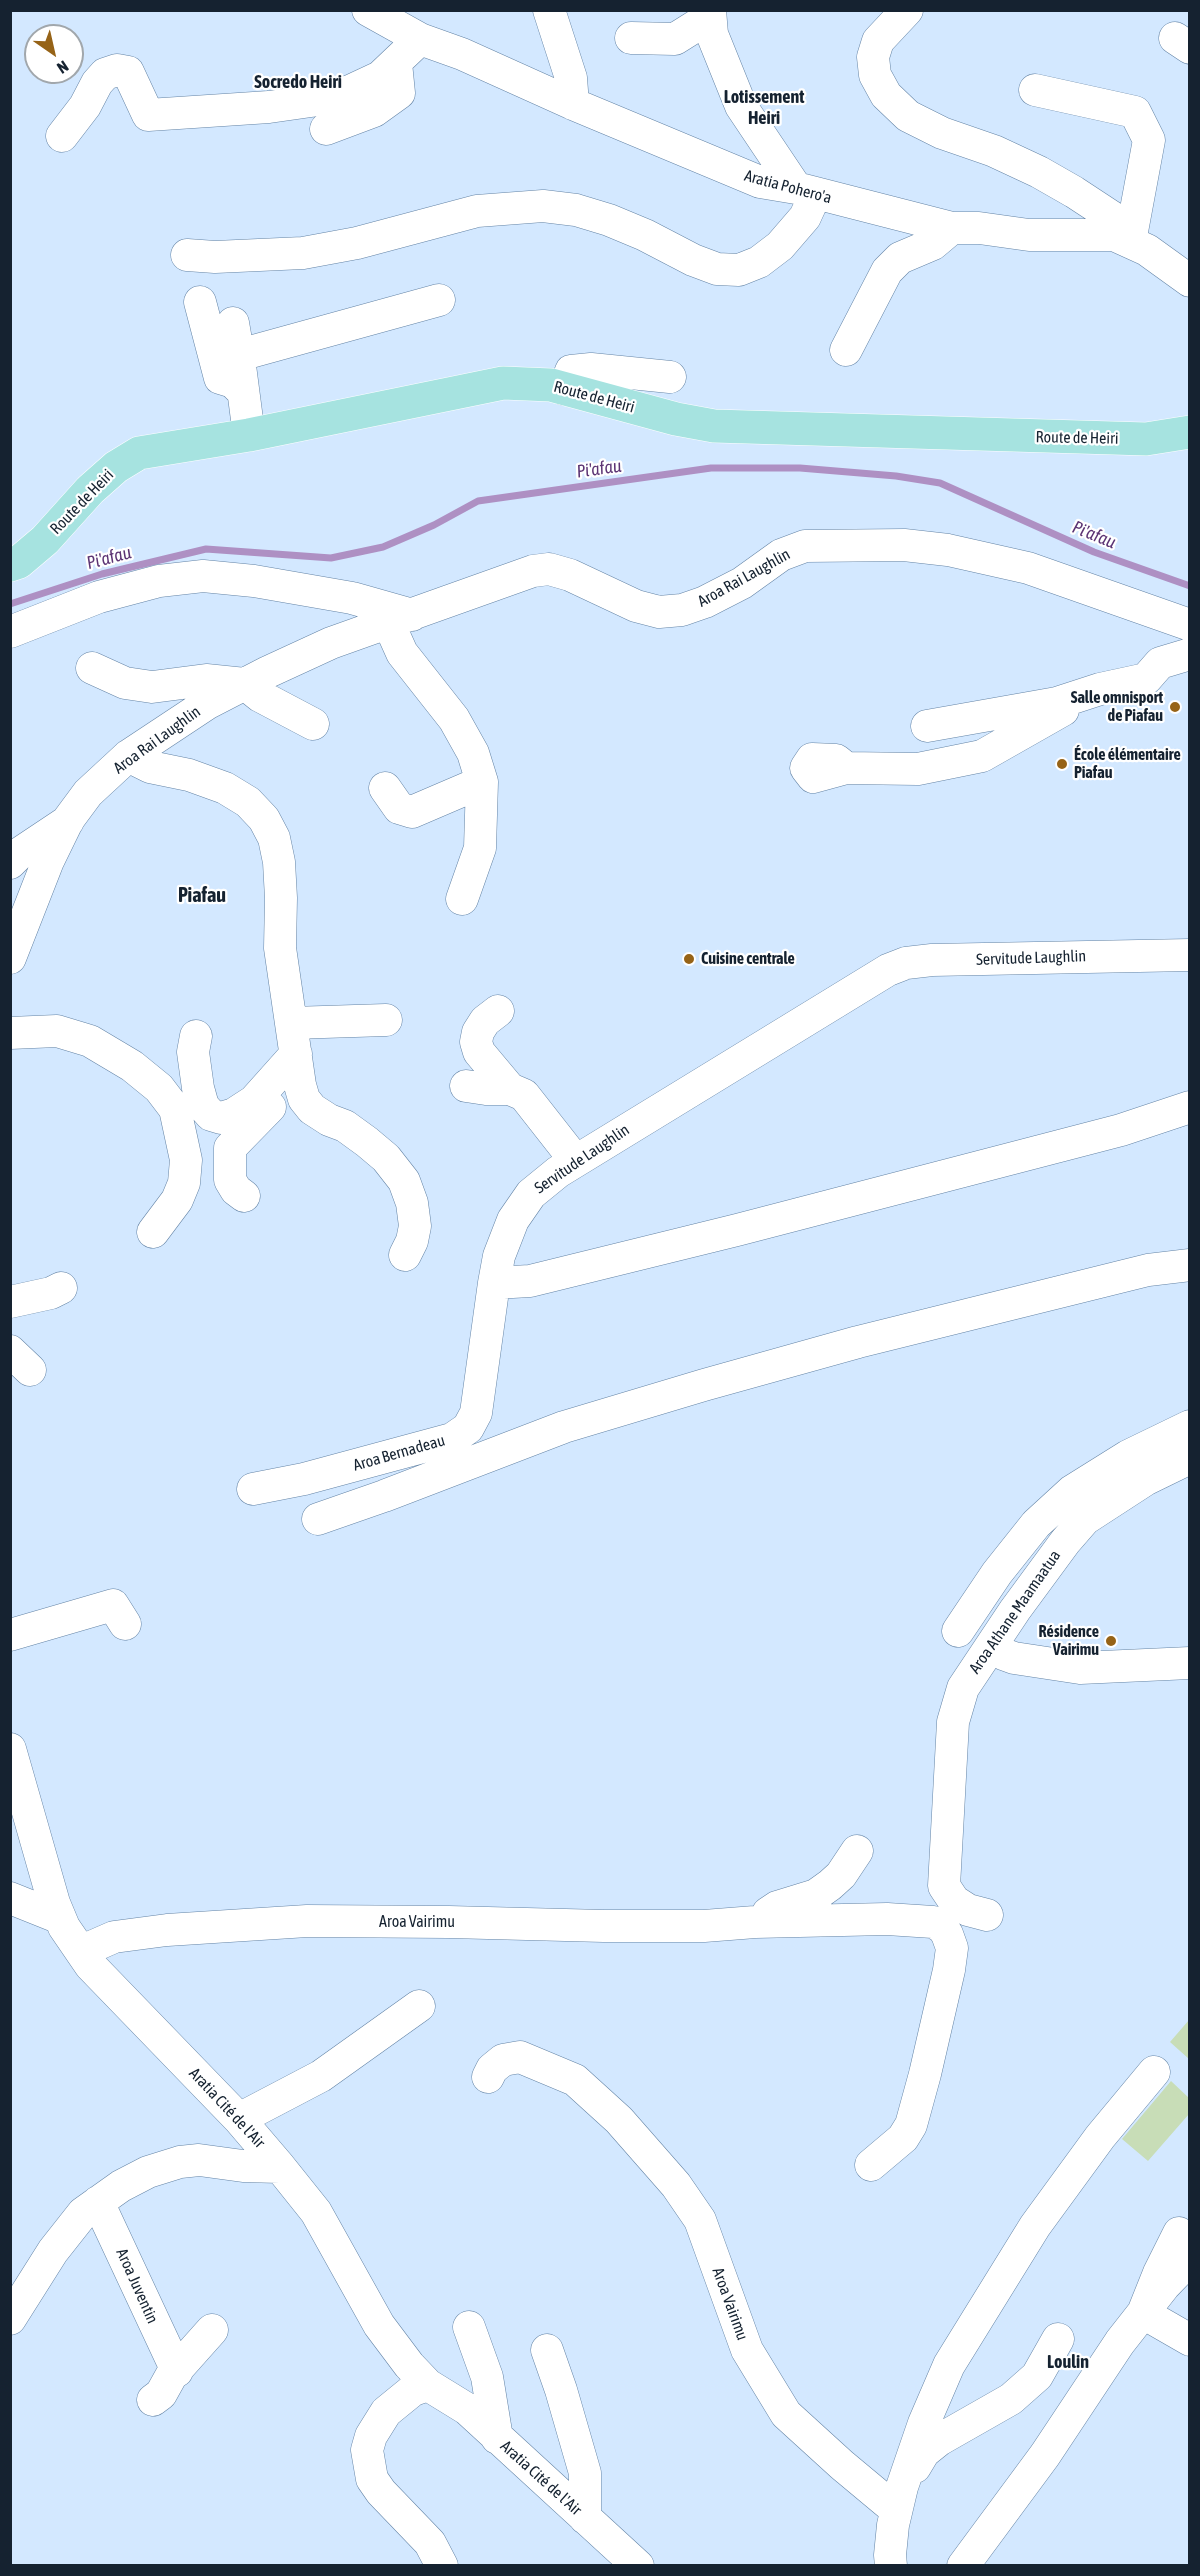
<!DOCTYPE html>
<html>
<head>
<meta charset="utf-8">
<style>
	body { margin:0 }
	#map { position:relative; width:1200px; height:2576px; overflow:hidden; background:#d3e8ff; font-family:"Asap Condensed",sans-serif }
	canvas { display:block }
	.frame { position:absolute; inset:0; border:12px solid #152230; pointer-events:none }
	.north { position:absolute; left:24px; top:24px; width:60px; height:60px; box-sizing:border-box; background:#fff; border:2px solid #a1a7ac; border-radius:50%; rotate:146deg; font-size:16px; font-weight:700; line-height:24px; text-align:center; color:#152230 }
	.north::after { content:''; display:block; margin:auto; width:21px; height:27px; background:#966317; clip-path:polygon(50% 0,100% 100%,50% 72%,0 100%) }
</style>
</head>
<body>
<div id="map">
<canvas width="1200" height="2576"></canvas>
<div class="frame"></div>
<div class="north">N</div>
</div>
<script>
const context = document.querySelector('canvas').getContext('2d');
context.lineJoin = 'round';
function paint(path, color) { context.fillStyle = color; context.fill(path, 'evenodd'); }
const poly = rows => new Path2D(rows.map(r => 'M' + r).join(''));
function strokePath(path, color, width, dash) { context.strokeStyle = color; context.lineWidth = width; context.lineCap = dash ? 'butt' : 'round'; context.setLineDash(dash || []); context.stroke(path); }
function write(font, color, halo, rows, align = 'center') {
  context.font = font + ' "Asap Condensed",sans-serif'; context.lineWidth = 4.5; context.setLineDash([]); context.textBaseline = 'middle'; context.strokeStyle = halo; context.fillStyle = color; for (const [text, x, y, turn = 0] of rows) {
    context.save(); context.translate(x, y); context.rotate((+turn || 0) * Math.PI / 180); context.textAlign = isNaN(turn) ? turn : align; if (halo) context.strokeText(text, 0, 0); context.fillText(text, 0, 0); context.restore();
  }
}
paint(poly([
	[1189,2020,1189,2059,1170,2042],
	[1171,2081,1189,2098,1189,2114,1148,2161,1122,2139]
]), '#c8ddb7');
strokePath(poly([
	[10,604,102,574,206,549,331,558,383,547,434,525,478,501,711,468,800,468,896,476,940,483,1094,552,1190,586]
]), '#ae90c3', 7);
const minor = poly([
	[368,10,420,39,462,54,573,104,760,182,796,188,952,228,979,228,1029,235,1114,235,1147,250,1190,281],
	[549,10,571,78,573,104],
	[710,10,712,34,741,106,796,188],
	[907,10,878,41,873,57,875,75,886,95,908,116,942,133,994,151,1039,172,1074,192,1112,217,1114,235],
	[631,38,675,39,710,17],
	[1175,38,1190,48],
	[1035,90,1135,112,1149,140,1130,242],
	[326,129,374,111,399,93,396,63],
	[62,136,85,106,97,83,105,74,117,70,128,72,148,115,269,107,311,101,350,91,380,77,420,39],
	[187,255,215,257,303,253,357,243,477,211,543,206,576,210,609,220,645,235,693,260,717,269,739,270,759,262,780,246,805,217,816,193],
	[200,302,220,378,233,382,243,392],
	[233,323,239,358],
	[846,350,887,271,900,258,933,244,952,228],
	[564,389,571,371,591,369,670,377],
	[249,435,239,358,243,354,439,300],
	[389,624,402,653,454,719,473,753,482,782,480,848,462,899],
	[10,632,99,597,159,581,203,576,254,581,352,598,412,615],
	[92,668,125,683,152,687,206,680,245,684,260,696,313,724],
	[927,726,1057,703,1100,689,1146,679,1160,663,1190,654],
	[128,756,150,767,189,775,225,788,248,802,264,819,274,838,279,862,281,898,280,948,300,1085,304,1099,312,1109,329,1120,345,1126,367,1142,386,1158,404,1181,412,1203,415,1226,412,1241,405,1255],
	[812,759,836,760,846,768,813,777,806,768,812,759],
	[846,768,918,769,982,756,1063,710],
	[385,788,399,808,412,812,482,782],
	[10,863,20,853,68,821],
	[1190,955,932,960,906,963,888,970,558,1172,531,1194,513,1220,499,1256,494,1283,530,1281,737,1230,1121,1130,1190,1107],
	[10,958,48,861,68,820,88,793,128,756,208,703,268,672,331,643,533,571,549,569,570,575,636,606,659,612,682,610,705,602,742,583,781,555,805,546,904,545,948,550,1028,568,1190,625],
	[498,1011,485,1021,478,1032,476,1042,479,1052,510,1089,524,1095,575,1160],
	[292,1023,386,1020],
	[10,1033,57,1031,90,1041,132,1066,159,1088,175,1109,186,1160,184,1183,177,1200,153,1232],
	[196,1036,193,1052,198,1088,203,1106,211,1115,221,1118,234,1114,254,1101,296,1054],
	[466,1086,486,1089,510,1089],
	[244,1196,236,1190,230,1180,230,1148,270,1107],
	[10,1302,51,1293,61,1288],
	[10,1351,30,1370],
	[253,1489,304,1479,452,1439,468,1428,476,1413,494,1283],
	[318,1519,384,1496,564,1427,704,1385,858,1342,1148,1270,1190,1265],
	[958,1631,997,1573,1036,1524,1072,1491,1128,1456,1190,1426],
	[10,1635,113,1605,125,1624],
	[993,1644,1003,1654,1014,1658,1080,1668,1190,1663],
	[10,1749,54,1903,64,1927,90,1965,239,2119,280,2167,316,2212,379,2325,409,2365,428,2385,467,2409,638,2566],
	[10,1898,60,1918],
	[768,1913,777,1907,816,1895,830,1885,841,1875,857,1851],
	[987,1915,968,1910,954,1901,944,1886,953,1722,963,1688,1015,1610,1065,1542,1085,1519,1145,1480,1190,1458],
	[82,1951,114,1937,167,1930,307,1921,449,1922,604,1926,704,1926,755,1922,887,1919,933,1922,942,1927,947,1934,952,1948,949,1970,925,2074,911,2125,903,2138,871,2165],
	[488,2077,492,2069,503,2060,520,2057,575,2080,619,2120,676,2185,700,2220,747,2350,786,2414,842,2465,896,2510],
	[239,2119,321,2076,419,2006],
	[98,2202,177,2371],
	[1179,2233,1159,2273,1143,2313,1190,2340],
	[10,2319,53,2251,83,2213,121,2186,148,2172,180,2162,199,2160,243,2166,280,2167],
	[469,2327,487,2377,497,2438],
	[547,2350,561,2390,585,2473,585,2518],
	[428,2385,413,2390,386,2412,371,2436,367,2450,372,2479,381,2492,430,2543,442,2566],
	[153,2400,161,2394,171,2376,212,2330],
	[915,2467,924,2452,939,2440,1011,2399,1037,2376,1058,2339],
	[891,2566,890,2555,893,2525,902,2487,924,2423,949,2365,1035,2226,1100,2137,1154,2072],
	[963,2566,1045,2455,1120,2342,1164,2286,1190,2259]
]);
const major = poly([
	[10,565,19,562,45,540,90,490,116,467,139,453,249,435,503,383,551,385,676,419,714,426,1146,439,1190,432]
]);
strokePath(minor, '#6484a6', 33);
strokePath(major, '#fff', 34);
strokePath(minor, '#fff', 32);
strokePath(major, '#a6e3e0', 33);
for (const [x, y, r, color] of [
	[1175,707,6,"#966317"],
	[1062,764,6,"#966317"],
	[689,959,6,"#966317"],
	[1111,1641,6,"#966317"]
]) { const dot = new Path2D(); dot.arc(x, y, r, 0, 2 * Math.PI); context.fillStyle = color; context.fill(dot); strokePath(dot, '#fff', 2); }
write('16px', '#152230', '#fff', [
	["Aratia Pohero'a",788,187,15],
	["Route de Heiri",594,397,15],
	["Route de Heiri",1077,438,1],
	["Route de Heiri",82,502,-46],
	["Aroa Rai Laughlin",744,578,-29],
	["Aroa Rai Laughlin",157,740,-36],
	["Servitude Laughlin",1031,958,-2],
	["Servitude Laughlin",582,1159,-34],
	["Aroa Bernadeau",399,1453,-16],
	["Aroa Athane Maamaatua",1015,1612,-55],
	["Aroa Vairimu",417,1922],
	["Aratia Cité de l'Air",227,2108,47],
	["Aroa Juventin",137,2286,66],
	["Aroa Vairimu",730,2304,70],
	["Aratia Cité de l'Air",541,2478,42]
]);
write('bold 16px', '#152230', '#fff', [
	["Salle omnisport",1163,698],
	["de Piafau",1163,716],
	["École élémentaire",1074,755,"left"],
	["Piafau",1074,773,"left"],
	["Cuisine centrale",701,959,"left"],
	["Résidence",1099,1632],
	["Vairimu",1099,1650]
], 'right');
write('bold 18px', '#152230', '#fff', [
	["Socredo Heiri",298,82],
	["Lotissement",764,97],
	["Heiri",764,118],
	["Loulin",1068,2362]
]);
write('italic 18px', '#5c3474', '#fff', [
	["Pi'afau",599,469,-8],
	["Pi'afau",1094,535,22],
	["Pi'afau",109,558,-15]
]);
write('bold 20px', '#152230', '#fff', [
	["Piafau",202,896]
]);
</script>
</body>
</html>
